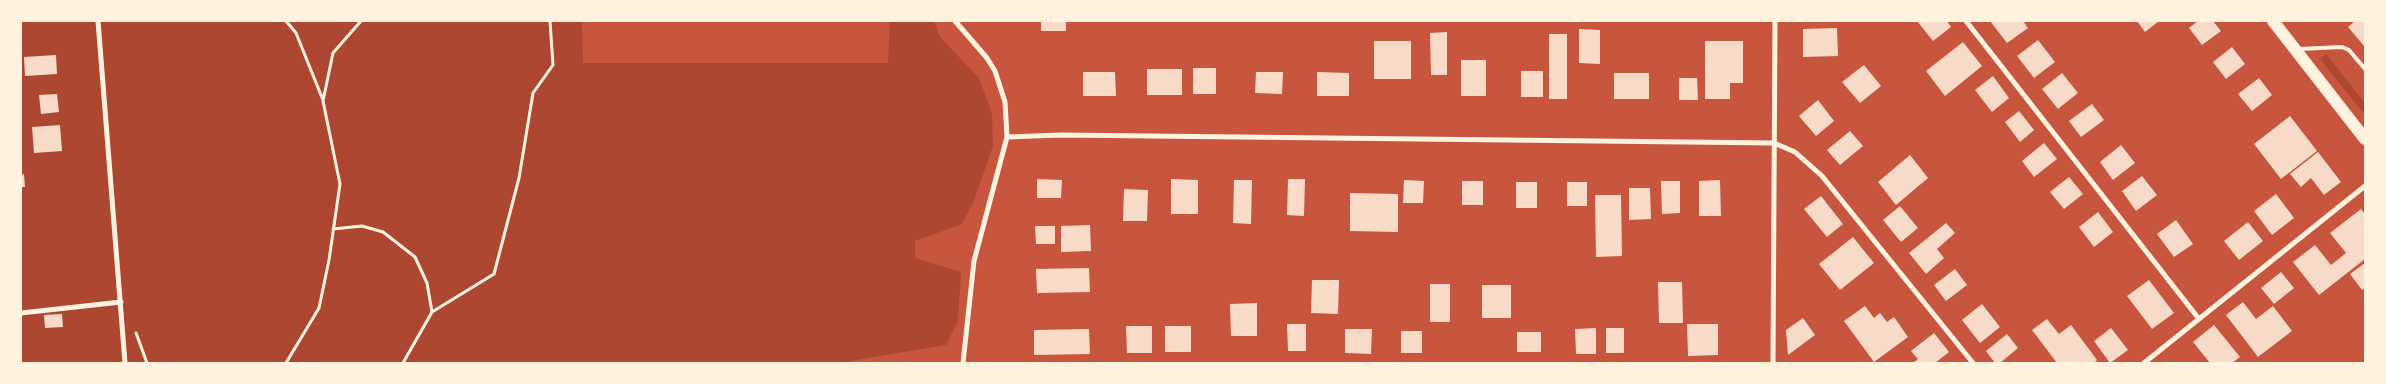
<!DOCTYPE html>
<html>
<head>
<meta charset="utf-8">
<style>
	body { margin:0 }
	#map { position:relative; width:2386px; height:384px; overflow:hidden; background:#c8553d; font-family:"Nunito Sans",sans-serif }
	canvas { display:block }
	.frame { position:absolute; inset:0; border:22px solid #fff3e0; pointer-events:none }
</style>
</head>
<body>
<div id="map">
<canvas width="2386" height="384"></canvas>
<div class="frame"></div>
</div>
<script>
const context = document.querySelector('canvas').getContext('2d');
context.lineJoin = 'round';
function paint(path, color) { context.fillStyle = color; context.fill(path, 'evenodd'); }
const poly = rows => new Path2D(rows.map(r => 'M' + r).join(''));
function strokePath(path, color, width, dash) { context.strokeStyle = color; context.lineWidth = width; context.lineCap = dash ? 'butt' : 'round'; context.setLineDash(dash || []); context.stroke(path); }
paint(poly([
	[21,21,582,21,583,63,888,63,890,21,934,21,940,37,979,78,992,113,993,146,973,203,962,224,915,241,915,258,961,272,958,321,946,345,838,363,21,363],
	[2326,54,2365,103,2365,115,2320,59]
]), '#ae4732');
paint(poly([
	[1041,21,1066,21,1066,31,1041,31],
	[1917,21,1947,21,1951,27,1933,41],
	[1990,21,2023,21,2028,28,2007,43],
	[2137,21,2159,21,2145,32],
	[2198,21,2213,21,2221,31,2202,45,2189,28],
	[2355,21,2365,21,2365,47,2348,27],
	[1837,28,1838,56,1803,57,1803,29],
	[1579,29,1600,30,1600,64,1579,63],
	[1447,32,1447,75,1431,75,1430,33],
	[1549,34,1567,34,1567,99,1549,99],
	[2038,40,2055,62,2034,78,2017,56],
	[1374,41,1411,41,1411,79,1374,79],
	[1705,41,1743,41,1743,83,1730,83,1730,99,1705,99],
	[1963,42,1982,66,1945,96,1926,71],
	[2232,47,2245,64,2226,79,2213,62],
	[56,55,57,74,25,76,24,57],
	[1461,60,1486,60,1486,96,1461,96],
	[1864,65,1881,86,1860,103,1842,82],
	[1193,68,1216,68,1216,94,1193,94],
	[1147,69,1182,69,1182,95,1147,95],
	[1521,71,1543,71,1543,97,1521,97],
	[1083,72,1115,72,1116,96,1083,96],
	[1256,72,1283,72,1282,94,1255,93],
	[1317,72,1349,73,1349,96,1317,96],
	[1614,73,1649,73,1649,99,1614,99],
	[2062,73,2078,93,2058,109,2042,89],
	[1993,76,2009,98,1992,112,1975,90],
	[1679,78,1697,78,1698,100,1679,100],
	[2259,78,2272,95,2252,111,2238,94],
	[57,94,59,112,41,114,39,95],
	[1818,100,1834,121,1816,136,1799,116],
	[2092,104,2104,120,2081,137,2069,121],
	[2019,111,2034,130,2020,142,2005,122],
	[2290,116,2317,151,2281,179,2254,144],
	[60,125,62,151,34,153,32,127],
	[1850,131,1863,146,1840,165,1827,150],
	[2044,143,2057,159,2034,177,2022,161],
	[2121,145,2135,163,2113,180,2100,162],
	[2318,152,2341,182,2324,195,2311,178,2301,187,2290,174],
	[1910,155,1928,178,1896,205,1878,182],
	[24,174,25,187,21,187,21,175],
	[2142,176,2157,195,2136,211,2122,191],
	[2069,177,2083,194,2064,209,2050,192],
	[1037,179,1062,180,1061,198,1037,198],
	[1171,179,1198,180,1198,214,1171,214],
	[1288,179,1305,179,1304,216,1287,215],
	[1234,180,1252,180,1251,224,1233,223],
	[1404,180,1424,181,1423,203,1403,203],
	[1720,180,1721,216,1699,216,1699,181],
	[1462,181,1483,181,1483,205,1462,205],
	[1661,181,1680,181,1680,213,1662,214],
	[1516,182,1537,182,1537,208,1516,208],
	[1567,182,1587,182,1587,206,1567,206],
	[1629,188,1650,188,1651,219,1629,220],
	[1124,189,1148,190,1147,221,1123,221],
	[1350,193,1398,194,1398,232,1350,231],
	[2276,194,2294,218,2272,235,2254,211],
	[1595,195,1621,195,1622,256,1596,257],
	[1821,196,1843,224,1827,237,1804,209],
	[1900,206,1918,228,1901,242,1883,220],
	[2361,209,2365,214,2365,259,2319,295,2293,262,2315,245,2331,265,2346,253,2330,233],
	[2098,212,2113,232,2094,247,2079,227],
	[2176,220,2193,244,2174,257,2157,234],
	[2248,222,2263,241,2239,260,2224,241],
	[1946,223,1955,233,1937,249,1944,258,1926,274,1909,253],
	[1090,225,1091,251,1061,252,1061,226],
	[1035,226,1055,226,1055,244,1036,244],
	[1853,237,1874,263,1840,290,1819,264],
	[2365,263,2365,288,2362,290,2350,274],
	[1089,268,1090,292,1037,293,1036,269],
	[1955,269,1967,285,1946,301,1934,285],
	[2281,272,2294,288,2274,304,2261,288],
	[1312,280,1339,280,1338,314,1311,313],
	[2149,280,2174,313,2152,329,2127,296],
	[1658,282,1682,282,1683,323,1659,323],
	[1430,284,1450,284,1450,322,1430,322],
	[1482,285,1511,285,1511,318,1482,318],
	[2243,302,2256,319,2273,306,2292,331,2258,357,2226,315],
	[1257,303,1257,336,1231,336,1230,304],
	[1982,304,2000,327,1980,343,1962,320],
	[1865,306,1874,318,1880,313,1887,322,1894,317,1908,337,1874,362,1844,321],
	[62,314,63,327,45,328,44,315],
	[1803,318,1815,335,1788,355,1786,330],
	[2047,319,2059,334,2071,325,2097,360,2094,363,2057,363,2032,330],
	[1287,324,1306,324,1306,351,1288,351],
	[1687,324,1718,324,1718,355,1688,356],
	[2214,325,2240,357,2232,363,2210,363,2193,342],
	[1126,326,1152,326,1152,353,1127,353],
	[1165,326,1191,326,1191,352,1165,352],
	[1596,328,1596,354,1576,354,1575,329],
	[1606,328,1624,328,1624,353,1606,353],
	[2111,328,2128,350,2110,363,2094,341],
	[1089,329,1090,354,1034,355,1034,330],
	[1345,329,1372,329,1371,354,1345,353],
	[1401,331,1422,331,1422,353,1401,353],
	[1517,332,1541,332,1541,352,1517,352],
	[1934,333,1949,352,1935,363,1913,363,1918,359,1911,351],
	[2007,334,2018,348,2000,363,1995,363,1986,351]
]), '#f7dbc8');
strokePath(poly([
	[286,21,296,33,323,100],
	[333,229,362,226,383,232,415,257,427,283,432,312],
	[136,333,147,363],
	[286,363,319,308,329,260,340,184,323,101,333,53,361,21],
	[403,363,432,312,494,274,519,178,533,93,553,65,550,21]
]), '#fff3e0', 3);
strokePath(poly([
	[2299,49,2342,47,2349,50,2365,69]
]), '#fff3e0', 4);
strokePath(poly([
	[98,21,125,363],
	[955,21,987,58,995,71,1005,102,1006,119,1007,137,974,261,963,363],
	[1966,21,2199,319],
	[1007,137,1061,135,1774,143,1795,152,1822,176,1973,363],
	[21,313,121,302],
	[1773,363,1775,21],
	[2144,363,2365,186]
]), '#fff3e0', 5);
strokePath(poly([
	[2273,21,2365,139]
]), '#fff3e0', 12);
</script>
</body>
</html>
